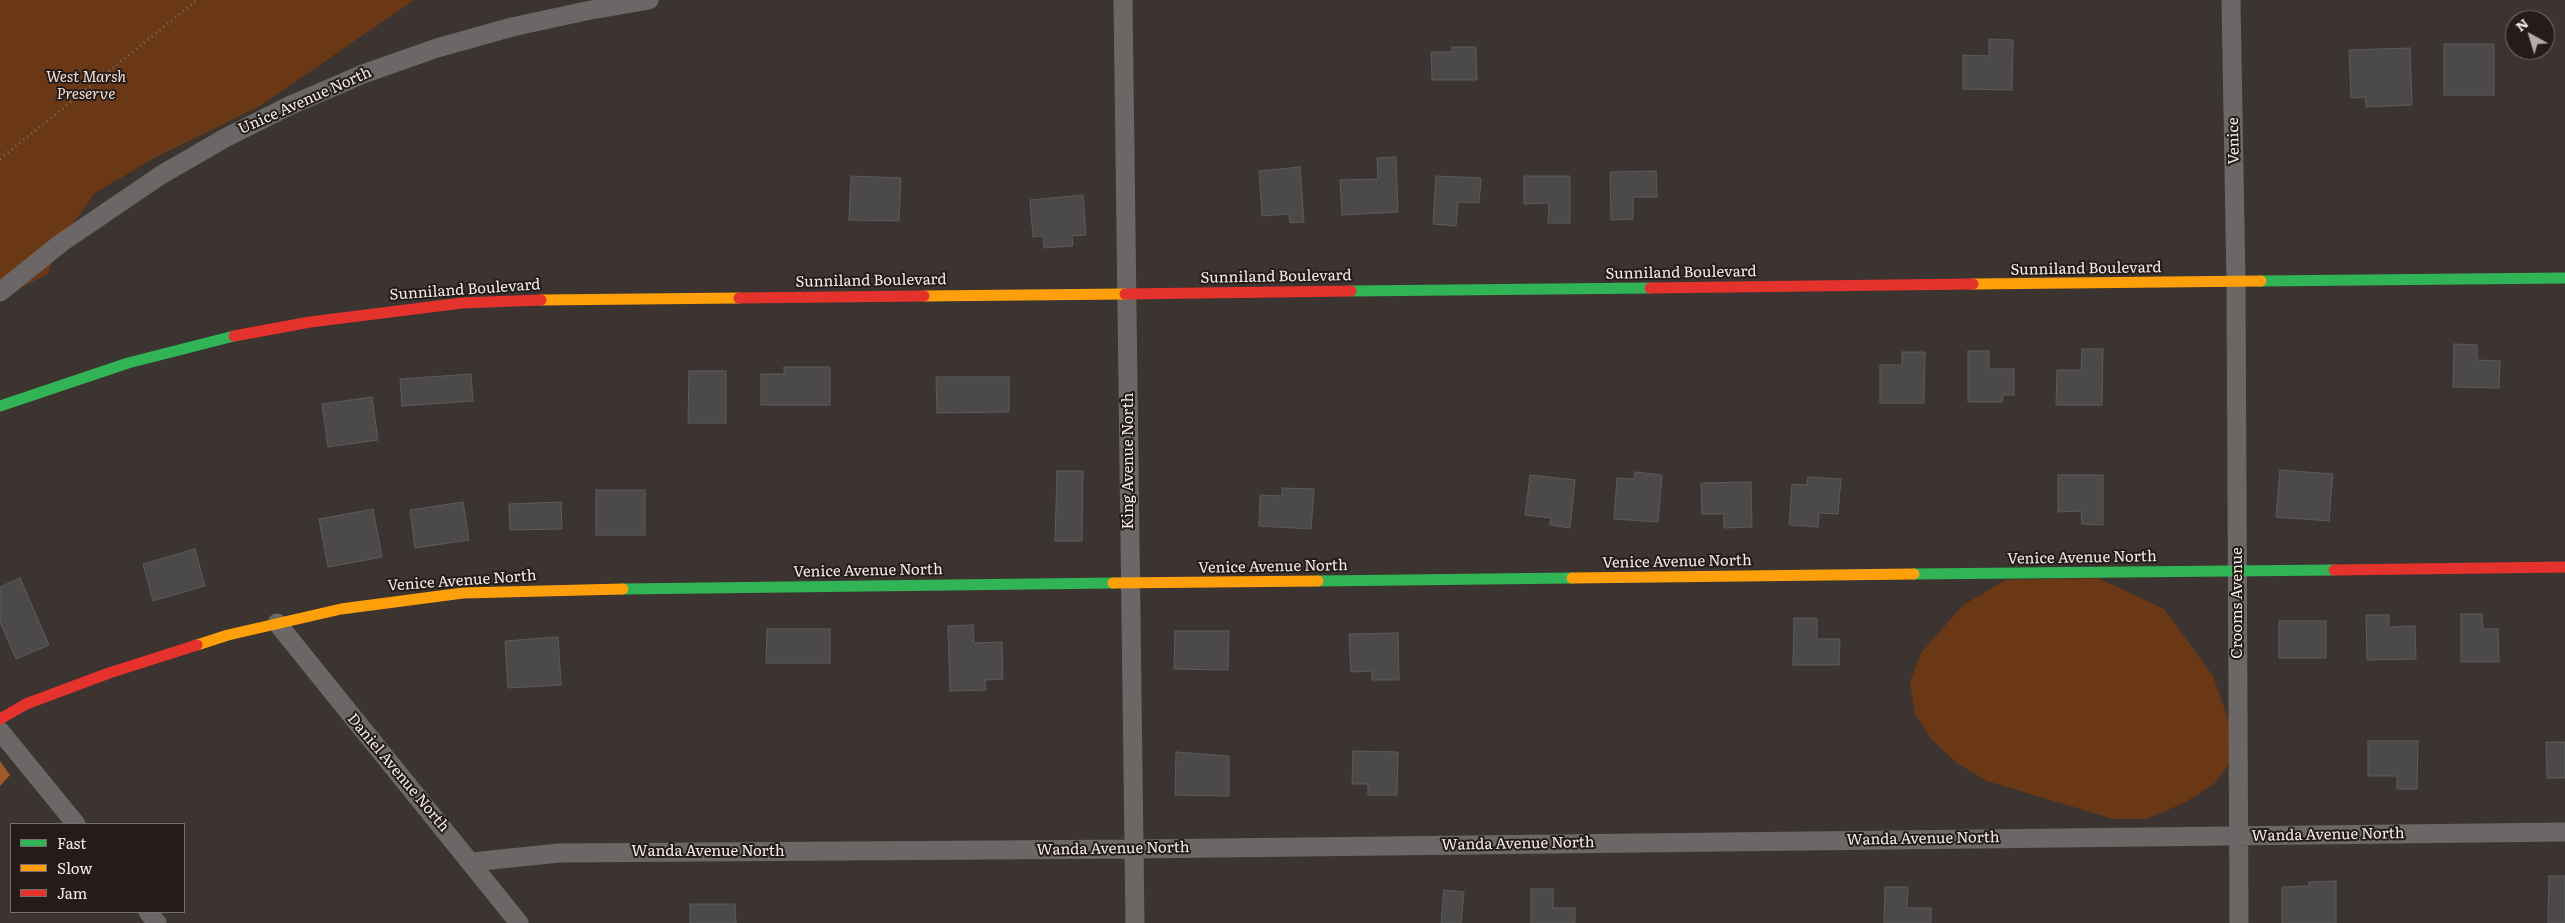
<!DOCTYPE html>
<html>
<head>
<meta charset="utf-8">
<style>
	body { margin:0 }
	#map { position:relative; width:2565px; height:923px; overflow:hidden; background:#3c3430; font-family:Literata,serif }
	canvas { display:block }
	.legend { position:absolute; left:10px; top:823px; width:175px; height:90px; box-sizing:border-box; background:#231c18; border:1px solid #776f6b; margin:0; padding:6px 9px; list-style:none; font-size:15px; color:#f5ece7 }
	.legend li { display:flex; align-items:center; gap:10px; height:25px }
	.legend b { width:25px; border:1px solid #776f6b }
	.north { position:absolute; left:2505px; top:10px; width:50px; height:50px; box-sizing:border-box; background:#231c18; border:1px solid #776f6b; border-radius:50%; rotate:321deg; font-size:14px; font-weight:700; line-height:20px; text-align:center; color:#f5ece7 }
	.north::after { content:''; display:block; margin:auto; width:18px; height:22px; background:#b4aca7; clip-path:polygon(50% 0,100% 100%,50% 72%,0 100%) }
</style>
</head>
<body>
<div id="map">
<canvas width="2565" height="923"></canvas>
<ul class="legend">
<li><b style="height:6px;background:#30b455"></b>Fast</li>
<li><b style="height:6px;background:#ff9f0a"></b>Slow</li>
<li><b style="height:6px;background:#e5322d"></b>Jam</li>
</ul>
<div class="north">N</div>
</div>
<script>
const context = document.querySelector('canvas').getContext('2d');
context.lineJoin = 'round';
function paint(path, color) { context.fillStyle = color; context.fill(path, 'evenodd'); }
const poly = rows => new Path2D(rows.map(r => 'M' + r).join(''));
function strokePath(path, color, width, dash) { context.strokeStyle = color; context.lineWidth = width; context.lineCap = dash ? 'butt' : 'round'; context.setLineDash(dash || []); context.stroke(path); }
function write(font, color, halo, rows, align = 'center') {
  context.font = font + ' Literata,serif'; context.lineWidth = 4; context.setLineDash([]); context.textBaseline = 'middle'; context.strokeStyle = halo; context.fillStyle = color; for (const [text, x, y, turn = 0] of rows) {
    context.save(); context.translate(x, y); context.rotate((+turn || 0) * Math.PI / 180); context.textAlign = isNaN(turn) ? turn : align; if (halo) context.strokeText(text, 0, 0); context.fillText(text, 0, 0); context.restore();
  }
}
paint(poly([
	[0,0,414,0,260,106,156,157,95,193,59,243,48,274,0,298],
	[2098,578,2164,609,2213,676,2229,722,2230,763,2214,784,2184,803,2146,819,2113,819,1987,781,1957,763,1932,740,1915,714,1910,682,1921,653,1962,606,2005,580]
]), '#6b3815');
paint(poly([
	[0,761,10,775,0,786]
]), '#a25928');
const building = poly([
	[1989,39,2013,40,2012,90,1963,89,1963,55,1989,56,1989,39],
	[2444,44,2494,44,2494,95,2444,95,2444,44],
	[1452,47,1476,47,1477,80,1432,80,1431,52,1452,52,1452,47],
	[2410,48,2412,105,2366,107,2365,97,2351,98,2349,50,2410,48],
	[1396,157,1398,212,1342,215,1340,180,1378,179,1377,158,1396,157],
	[1300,167,1304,222,1290,223,1289,214,1262,216,1259,171,1300,167],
	[1656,171,1657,197,1633,197,1633,219,1611,220,1610,172,1656,171],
	[851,176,901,178,899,221,849,220,851,176],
	[1436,176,1481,178,1479,203,1458,202,1456,226,1433,224,1436,176],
	[1524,176,1570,176,1570,223,1548,223,1549,203,1524,204,1524,176],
	[1083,195,1086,235,1072,236,1073,246,1044,248,1043,236,1033,237,1030,200,1083,195],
	[2454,344,2477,345,2477,360,2500,361,2499,388,2453,387,2454,344],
	[2082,349,2103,349,2102,405,2056,405,2057,370,2081,370,2082,349],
	[1968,351,1989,351,1989,369,2014,369,2014,395,2003,395,2002,402,1968,402,1968,351],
	[1902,352,1925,352,1924,403,1880,403,1880,365,1902,365,1902,352],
	[784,367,830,367,830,405,761,405,761,374,784,374,784,367],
	[689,371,726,371,726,423,688,423,689,371],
	[471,374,473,401,402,406,400,379,471,374],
	[936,377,1009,377,1009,412,937,413,936,377],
	[372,397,378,440,328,447,322,404,372,397],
	[2280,470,2333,474,2329,521,2276,517,2280,470],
	[1057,471,1083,471,1082,541,1055,541,1057,471],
	[1635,472,1662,475,1658,522,1614,519,1617,478,1634,479,1635,472],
	[1530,475,1575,480,1570,528,1550,525,1551,518,1525,515,1530,475],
	[2058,475,2103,475,2103,525,2082,524,2081,511,2058,512,2058,475],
	[1808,477,1841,479,1838,514,1819,513,1818,527,1789,525,1792,484,1807,485,1808,477],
	[1751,482,1752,527,1724,528,1724,514,1702,514,1701,483,1751,482],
	[1282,488,1314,489,1311,529,1259,526,1260,495,1282,496,1282,488],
	[596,490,645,490,645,535,596,535,596,490],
	[463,502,469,540,415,548,410,510,463,502],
	[561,502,562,529,510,530,509,504,561,502],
	[373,509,382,557,328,567,319,519,373,509],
	[195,549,205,586,153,601,143,564,195,549],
	[20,578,49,645,16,659,0,622,0,587,20,578],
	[2461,614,2482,614,2483,629,2498,629,2499,662,2461,662,2461,614],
	[2366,615,2389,615,2389,627,2415,626,2416,659,2367,660,2366,615],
	[1794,618,1817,618,1817,639,1840,639,1839,665,1793,665,1794,618],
	[2279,621,2326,621,2326,658,2279,658,2279,621],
	[973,625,974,643,1002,642,1003,679,985,680,986,690,950,691,948,626,973,625],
	[767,629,830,629,830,663,766,663,767,629],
	[1175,631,1229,631,1228,670,1174,669,1175,631],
	[1398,633,1399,680,1372,680,1372,671,1351,672,1349,634,1398,633],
	[558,637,561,685,508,688,505,641,558,637],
	[2368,741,2418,741,2417,789,2397,789,2397,776,2368,776,2368,741],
	[2546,742,2565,742,2565,778,2547,778,2546,742],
	[1353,751,1398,752,1397,795,1368,795,1368,784,1352,784,1353,751],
	[1176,752,1229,756,1229,796,1175,795,1176,752],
	[2549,876,2565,876,2565,923,2548,923,2549,876],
	[2336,881,2336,923,2282,923,2282,887,2309,886,2309,882,2336,881],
	[1885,887,1908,887,1907,908,1931,908,1931,923,1884,923,1885,887],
	[1531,889,1553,889,1553,908,1575,908,1575,923,1531,923,1531,889],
	[1444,890,1464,892,1461,923,1441,923,1444,890],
	[690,904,735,904,736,923,690,923,690,904]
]);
paint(building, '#4c494b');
strokePath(building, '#5d5a5c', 1);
strokePath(poly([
	[0,159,197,0]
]), '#706c6b', 3, [1, 4]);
strokePath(poly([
	[1123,0,1135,923],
	[2231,0,2236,282,2239,923],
	[0,292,61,243,161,175,225,138,291,105,363,74,437,48,512,27,586,11,649,0],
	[277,623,519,923],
	[0,731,76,824],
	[472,862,559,853,1134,849,2565,832],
	[148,912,157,923]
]), '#6a6766', 19);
strokePath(poly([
	[2261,281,2565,278],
	[1351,291,1650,288],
	[0,406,128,363,234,336],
	[1914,574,2334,570],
	[1318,581,1572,578],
	[623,589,1113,583]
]), '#30b455', 11);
strokePath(poly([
	[1973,284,2261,281],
	[924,296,1125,294],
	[541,300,739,298],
	[1572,578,1914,574],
	[1113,583,1318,581],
	[197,645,228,635,341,609,463,593,623,589]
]), '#ff9f0a', 11);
strokePath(poly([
	[1650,288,1973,284],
	[1125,294,1351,291],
	[739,298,924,296],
	[234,336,310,322,462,303,541,300],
	[2334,570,2565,567],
	[0,719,26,704,109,673,197,645]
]), '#e5322d', 11);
write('italic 15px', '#f5ded1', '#231c18', [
	["West Marsh",86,78],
	["Preserve",86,95]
]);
write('15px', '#f5ece7', '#231c18', [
	["Unice Avenue North",305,101,-24],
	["Venice",2234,141,-91],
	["Sunniland Boulevard",2086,269,-1],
	["Sunniland Boulevard",1681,273,-1],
	["Sunniland Boulevard",1276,277,-1],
	["Sunniland Boulevard",871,281,-1],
	["Sunniland Boulevard",465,290,-4],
	["King Avenue North",1129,461,-90],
	["Venice Avenue North",2082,558,-1],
	["Venice Avenue North",1677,562,-1],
	["Venice Avenue North",1273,567,-1],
	["Venice Avenue North",868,571,-1],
	["Venice Avenue North",462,581,-4],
	["Crooms Avenue",2238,603,-90],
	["Daniel Avenue North",398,773,50],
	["Wanda Avenue North",2328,835,-1],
	["Wanda Avenue North",1923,839,-1],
	["Wanda Avenue North",1518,844,-1],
	["Wanda Avenue North",1113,849,-1],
	["Wanda Avenue North",708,852]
]);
</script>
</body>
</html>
